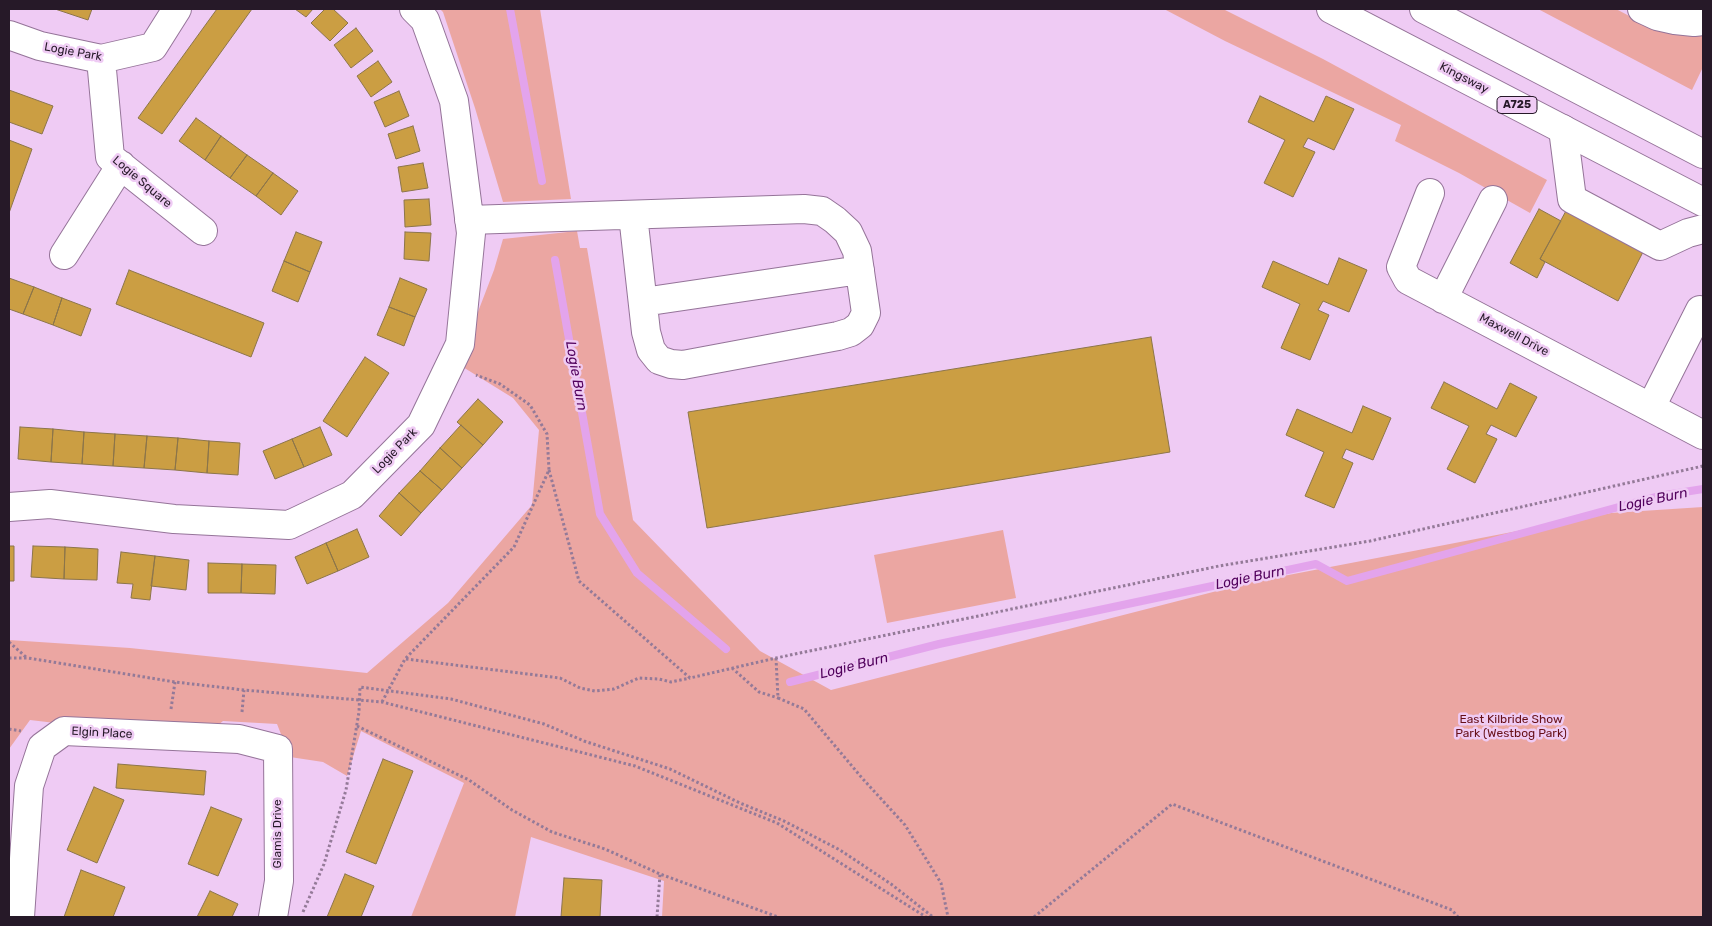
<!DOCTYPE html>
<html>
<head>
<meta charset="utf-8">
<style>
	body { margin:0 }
	#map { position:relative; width:1712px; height:926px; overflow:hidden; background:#efcbf4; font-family:Rubik,sans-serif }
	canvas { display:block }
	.frame { position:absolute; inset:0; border:10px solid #261928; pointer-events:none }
</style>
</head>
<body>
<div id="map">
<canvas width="1712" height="926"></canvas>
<div class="frame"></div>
</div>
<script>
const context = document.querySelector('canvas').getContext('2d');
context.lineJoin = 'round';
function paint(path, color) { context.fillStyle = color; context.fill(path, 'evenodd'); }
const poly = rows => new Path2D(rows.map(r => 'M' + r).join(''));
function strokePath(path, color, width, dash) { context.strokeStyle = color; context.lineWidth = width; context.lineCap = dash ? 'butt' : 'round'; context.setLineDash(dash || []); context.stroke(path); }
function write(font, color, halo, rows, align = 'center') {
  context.font = font + ' Rubik,sans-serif'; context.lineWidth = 5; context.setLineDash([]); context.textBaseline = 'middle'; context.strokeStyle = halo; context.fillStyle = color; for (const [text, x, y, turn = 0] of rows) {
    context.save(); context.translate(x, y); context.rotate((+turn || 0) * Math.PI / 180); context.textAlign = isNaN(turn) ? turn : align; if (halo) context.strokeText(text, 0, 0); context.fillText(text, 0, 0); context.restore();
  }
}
paint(poly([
	[440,9,540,9,571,199,503,202,475,108,443,12],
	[1164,9,1223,9,1323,59,1547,180,1530,213,1459,173,1395,141,1401,125,1225,41],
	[1538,9,1616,9,1637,20,1703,32,1703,67,1692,90],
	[577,231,580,248,587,248,633,520,760,651,831,690,1252,582,1611,513,1703,507,1703,917,662,917,664,881,531,837,515,917,411,917,464,783,361,731,347,776,323,762,290,757,277,724,223,721,202,738,166,736,30,720,9,749,9,640,130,648,367,673,448,603,532,505,539,430,513,398,458,364,494,270,503,239],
	[1003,530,1016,598,887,623,874,555]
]), '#eba6a2');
strokePath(poly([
	[510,9,542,181],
	[555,260,600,514,637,573,726,649],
	[790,682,939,644,1316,564,1347,581,1659,496,1703,489]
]), '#e3a4ec', 8);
const building = poly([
	[55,9,92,9,88,20,55,9],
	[217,9,252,9,162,134,138,118,217,9],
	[295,9,313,9,306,17,295,9],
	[325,9,333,9,348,23,330,41,311,23,325,9],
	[356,28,373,51,351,68,334,45,356,28],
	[378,61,392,82,371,97,357,76,378,61],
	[9,90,53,106,42,134,9,122,9,90],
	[399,91,409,116,385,127,374,102,399,91],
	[1260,96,1314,122,1326,96,1354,109,1334,150,1308,138,1303,147,1315,152,1293,197,1264,183,1285,140,1248,122,1260,96],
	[196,118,221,136,205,160,179,141,196,118],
	[413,126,420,151,396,159,388,134,413,126],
	[221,136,247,155,230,178,205,160,221,136],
	[9,140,32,149,9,213,9,140],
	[247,155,273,173,256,196,230,178,247,155],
	[423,163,428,188,402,192,398,167,423,163],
	[273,173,298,191,281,215,256,196,273,173],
	[429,199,431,225,405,227,404,200,429,199],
	[1539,209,1561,221,1540,259,1545,262,1537,278,1510,263,1539,209],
	[1567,209,1644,250,1618,301,1540,259,1567,209],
	[296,232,322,242,310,272,284,261,296,232],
	[405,232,431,233,429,261,404,259,405,232],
	[1339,258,1367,270,1349,312,1323,301,1318,310,1329,315,1310,360,1281,348,1300,304,1262,287,1273,261,1328,285,1339,258],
	[284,261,310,272,298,302,272,291,284,261],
	[129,270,264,323,251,357,116,304,129,270],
	[9,278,34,287,23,314,9,309,9,278],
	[400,278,427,289,415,317,389,307,400,278],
	[34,287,62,298,53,325,23,314,34,287],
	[62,298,91,309,81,336,53,325,62,298],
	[389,307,415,317,404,346,377,335,389,307],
	[1151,337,1170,452,707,528,688,412,1151,337],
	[365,357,389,373,347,437,323,421,365,357],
	[1444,382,1497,409,1510,383,1537,397,1516,437,1491,425,1486,434,1497,439,1475,483,1447,469,1469,426,1431,408,1444,382],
	[478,399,503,422,483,445,457,422,478,399],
	[1363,406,1391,418,1373,460,1346,449,1342,458,1353,463,1334,508,1305,496,1324,452,1286,435,1297,409,1352,433,1363,406],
	[461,425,483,445,462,468,440,448,461,425],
	[20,427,53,429,51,462,18,459,20,427],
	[320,427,332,455,304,467,292,439,320,427],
	[53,429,84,432,82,464,51,462,53,429],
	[84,432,115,434,113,466,82,464,84,432],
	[115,434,147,436,144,468,113,466,115,434],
	[147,436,178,438,175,470,144,468,147,436],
	[178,438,209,441,207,473,175,470,178,438],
	[292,439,304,467,275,479,263,451,292,439],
	[209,441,240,443,238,475,207,473,209,441],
	[440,448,462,468,442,490,420,471,440,448],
	[420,471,442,490,421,513,399,493,420,471],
	[399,493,421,513,401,536,379,516,399,493],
	[357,529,369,557,338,571,326,543,357,529],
	[326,543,338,571,307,584,295,557,326,543],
	[9,546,14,546,14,581,9,581,9,546],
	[33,546,65,547,64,579,31,577,33,546],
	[65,547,98,549,97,580,64,579,65,547],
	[121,552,155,556,150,600,131,598,133,584,117,583,121,552],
	[155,556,189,560,186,590,151,586,155,556],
	[208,563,242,564,241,593,208,593,208,563],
	[242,564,276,565,275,594,241,593,242,564],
	[383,759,413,771,376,864,346,852,383,759],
	[118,764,206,771,204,795,116,788,118,764],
	[94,787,124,800,97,863,67,850,94,787],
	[211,807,242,819,218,876,188,864,211,807],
	[81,870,125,887,113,917,64,917,81,870],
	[345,874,374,886,361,917,327,917,345,874],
	[564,878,602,880,600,917,561,917,564,878],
	[210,891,238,904,232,917,197,917,210,891]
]);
paint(building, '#cb9e43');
strokePath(building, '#8c754a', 1);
const minor = poly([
	[1642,9,1657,16,1675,20,1694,22,1703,21],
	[9,35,40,46,101,59,153,47,177,9],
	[101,59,110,157,203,231],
	[1563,129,1572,199,1660,246,1688,233,1703,229],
	[1430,193,1401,267,1408,280,1703,435],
	[469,220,804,209,822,211,835,220,848,232,857,251,866,313,860,325,851,332,838,336,683,365,671,364,659,360,651,350,646,332,633,215],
	[64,255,121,165],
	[1443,299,1493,200],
	[643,302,860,270],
	[1651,407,1700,310],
	[9,507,50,504,174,519,289,525,352,495,421,425,460,344,471,233,454,101,425,20,414,9],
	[20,917,29,786,42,747,64,731,239,739,278,749,279,881,273,917]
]);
const highway = poly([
	[1331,9,1703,202],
	[1424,9,1703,154]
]);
strokePath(minor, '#957499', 30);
strokePath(highway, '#957499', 30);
strokePath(poly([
	[549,470,579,581,690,678,776,658,1219,566,1370,541,1703,466],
	[9,642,27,658],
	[9,658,28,658,175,682,244,690,382,702,635,766,777,823,926,917],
	[776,658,778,698,804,709,862,778,905,825,941,883,948,917],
	[406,659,560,678,580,688,595,691,614,689,639,678,659,679,671,682,690,678],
	[732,668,759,692,778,698],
	[382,702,405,659,514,547,549,470,547,434,530,405,500,384,476,375],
	[171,709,175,682],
	[242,712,244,690],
	[357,726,469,780,512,810,552,832,605,849,660,874,778,917],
	[9,729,21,731],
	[303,912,324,864,346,790,359,712,360,687,451,699,544,724,584,741,670,769,740,803,784,821,840,850,891,884,933,917],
	[657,917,660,874],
	[1034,917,1172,804,1452,910,1458,917]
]), '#947a98', 3, [2.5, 2.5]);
strokePath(minor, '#fff', 28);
strokePath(highway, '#fff', 28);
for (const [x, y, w] of [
	[1517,105,40]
]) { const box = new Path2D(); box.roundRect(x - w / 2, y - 8.5, w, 17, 4); context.fillStyle = '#efcbf4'; context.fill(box); strokePath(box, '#261928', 1); }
write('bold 11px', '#261928', null, [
	["A725",1517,105]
]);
write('12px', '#261928', '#efcbf4', [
	["Logie Park",73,52,10],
	["Kingsway",1464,78,27],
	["Logie Square",142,182,40],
	["Maxwell Drive",1514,335,28],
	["Logie Park",395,451,-46],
	["Elgin Place",102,733,3],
	["Glamis Drive",278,834,-90]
]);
write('12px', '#671018', '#efcbf4', [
	["East Kilbride Show",1511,720],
	["Park (Westbog Park)",1511,734]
]);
write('italic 14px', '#51005c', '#efcbf4', [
	["Logie Burn",576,376,80],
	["Logie Burn",1653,500,-12],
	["Logie Burn",1250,578,-12],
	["Logie Burn",854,666,-14]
]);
</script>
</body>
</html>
